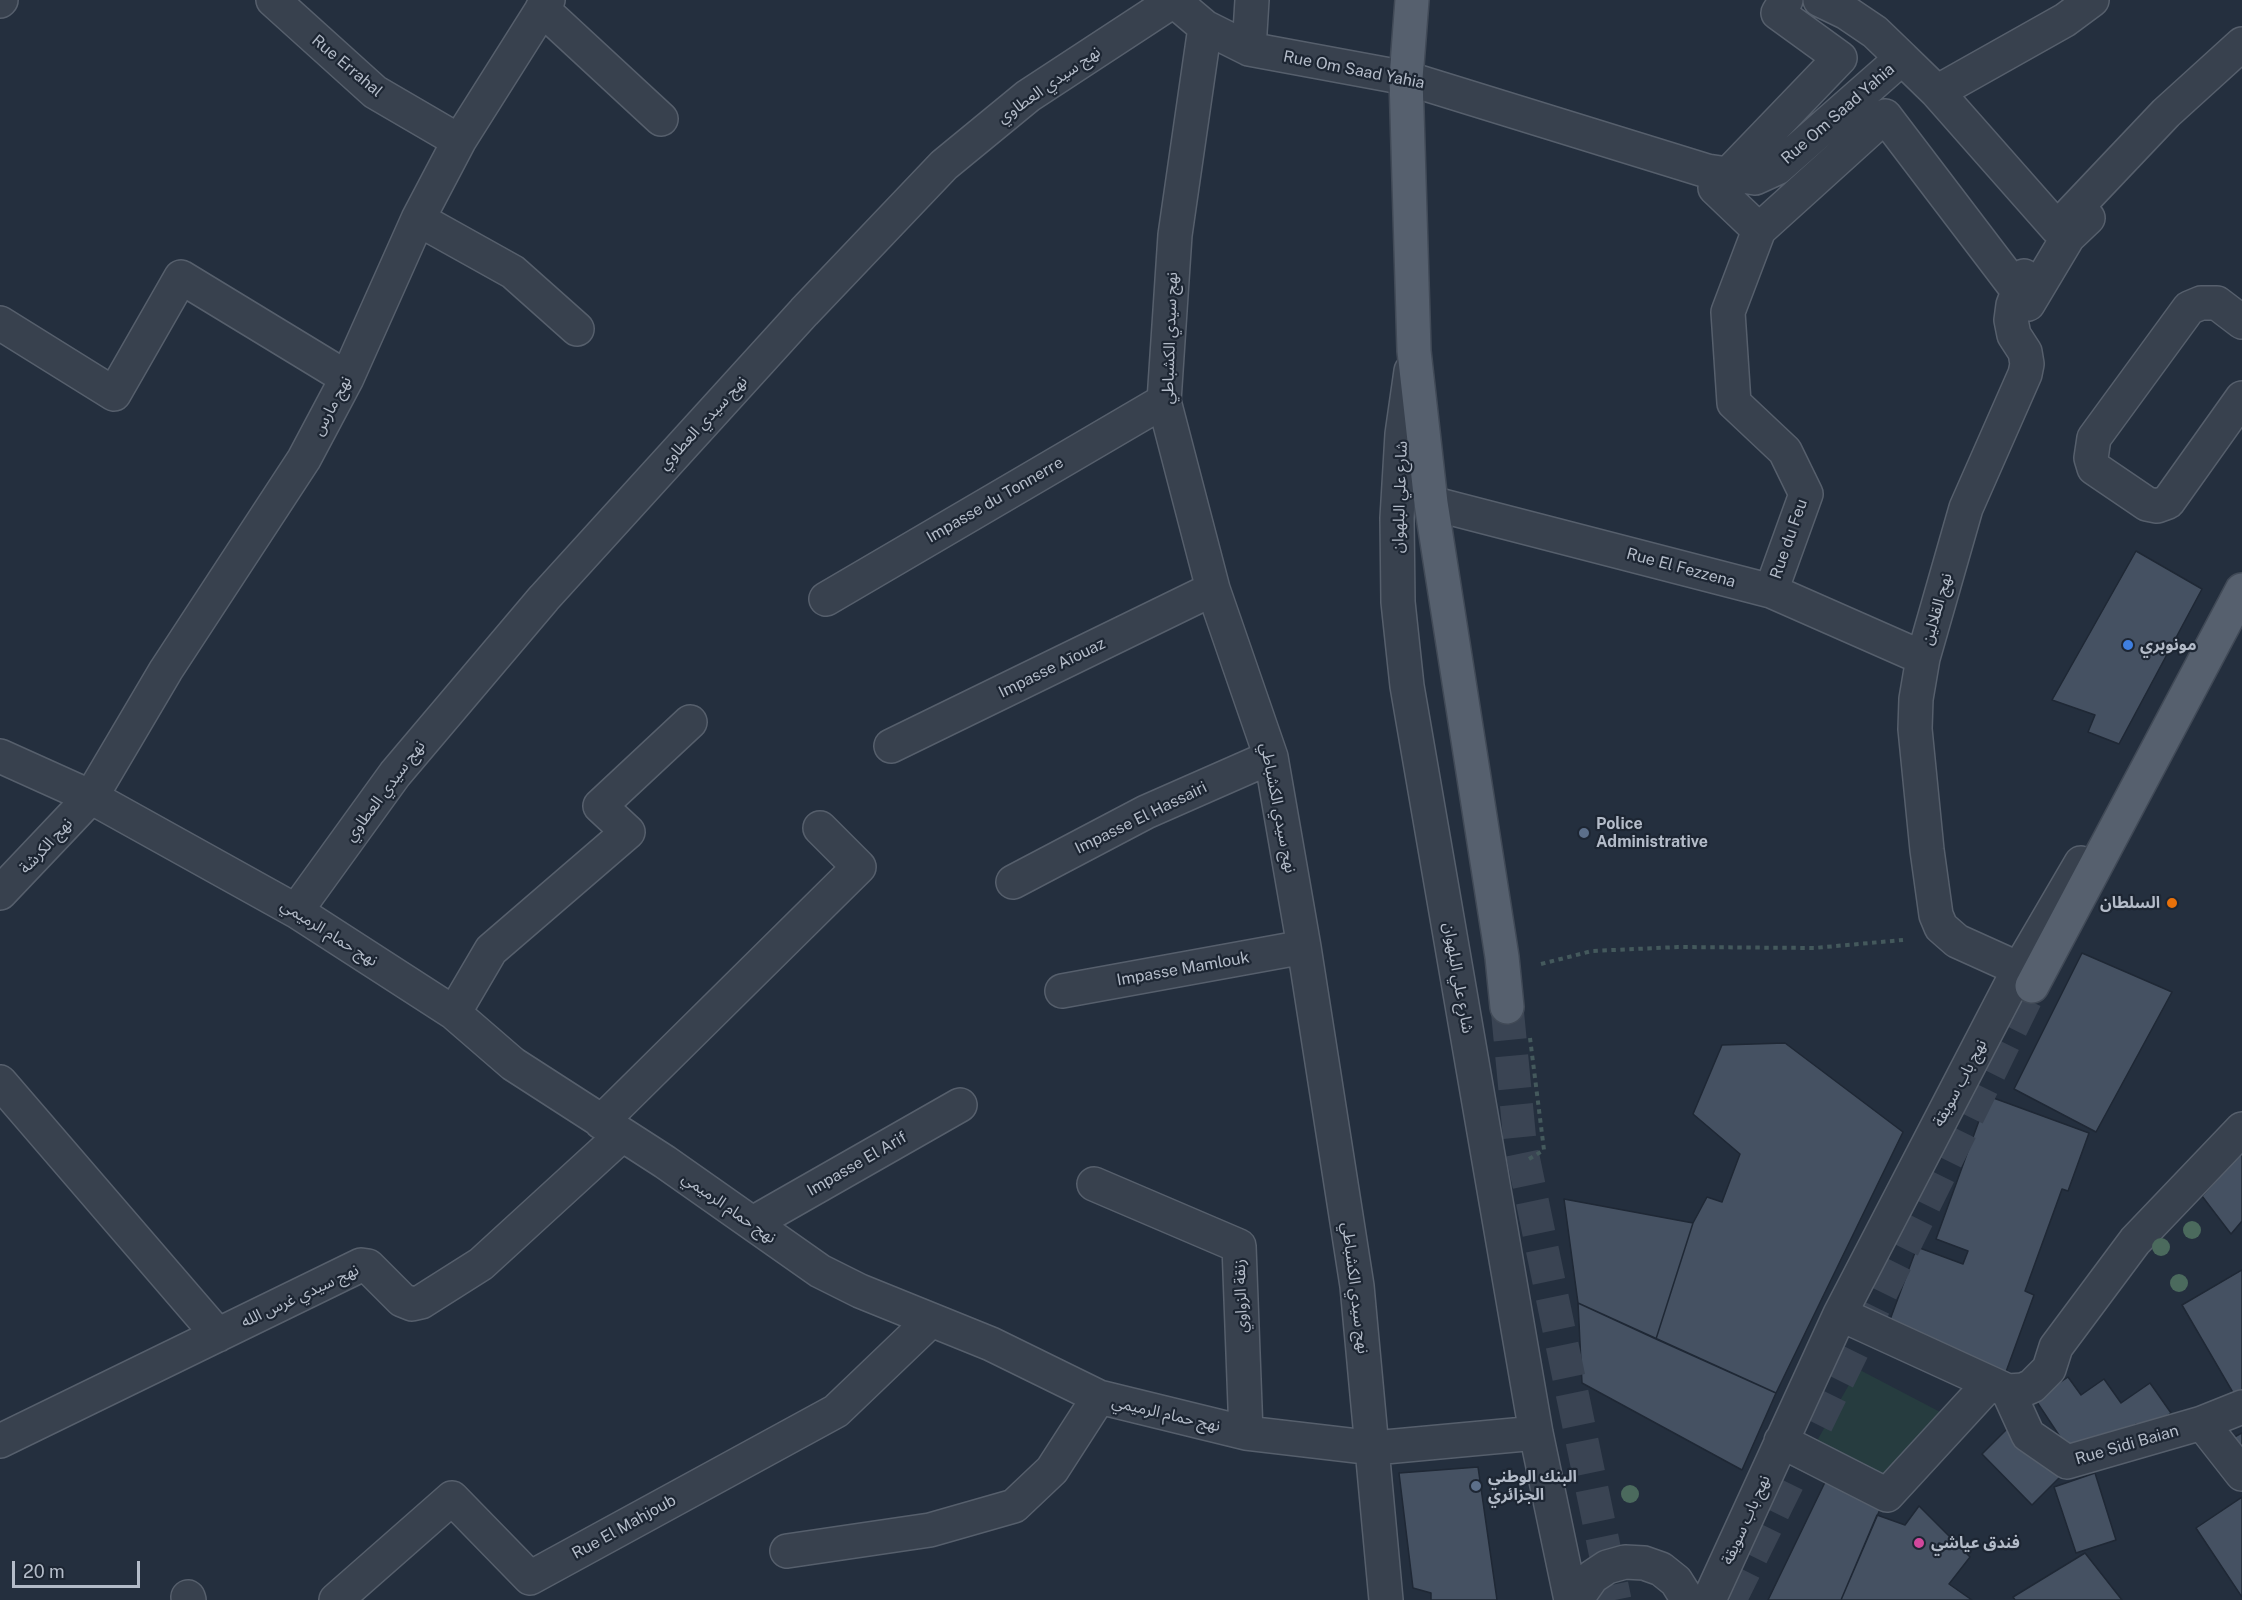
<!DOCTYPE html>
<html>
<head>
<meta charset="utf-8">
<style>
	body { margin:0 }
	#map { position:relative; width:2242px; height:1600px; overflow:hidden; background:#242f3e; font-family:"Public Sans",sans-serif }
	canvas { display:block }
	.scale { position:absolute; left:12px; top:1561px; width:128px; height:27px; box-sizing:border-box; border:3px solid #b4bcc9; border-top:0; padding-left:8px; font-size:18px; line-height:21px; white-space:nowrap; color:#b4bcc9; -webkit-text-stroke:4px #1d2633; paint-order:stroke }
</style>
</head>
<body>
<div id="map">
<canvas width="2242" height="1600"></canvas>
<div class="scale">20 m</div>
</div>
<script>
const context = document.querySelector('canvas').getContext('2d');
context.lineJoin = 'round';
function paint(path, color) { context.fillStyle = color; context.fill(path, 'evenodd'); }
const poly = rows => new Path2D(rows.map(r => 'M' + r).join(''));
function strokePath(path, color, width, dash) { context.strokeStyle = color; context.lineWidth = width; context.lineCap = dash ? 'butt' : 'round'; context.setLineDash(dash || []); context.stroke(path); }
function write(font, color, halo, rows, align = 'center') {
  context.font = font + ' "Public Sans","Noto Sans Arabic",sans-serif'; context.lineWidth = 4.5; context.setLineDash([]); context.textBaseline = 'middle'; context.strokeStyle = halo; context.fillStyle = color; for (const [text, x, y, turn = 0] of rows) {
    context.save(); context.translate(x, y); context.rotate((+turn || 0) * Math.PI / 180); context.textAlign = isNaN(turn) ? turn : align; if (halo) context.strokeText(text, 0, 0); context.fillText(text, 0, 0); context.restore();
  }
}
paint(poly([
	[1858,1369,1944,1414,1879,1477,1814,1446]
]), '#263c3f');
const building = poly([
	[2136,551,2202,589,2119,744,2088,732,2095,715,2052,700,2136,551],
	[2082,953,2172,992,2096,1132,2014,1089,2082,953],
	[1785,1043,1903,1132,1776,1393,1656,1339,1693,1223,1707,1197,1722,1202,1740,1154,1693,1114,1722,1045,1785,1043],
	[1988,1096,2089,1133,2068,1191,2062,1189,2025,1291,2034,1295,2003,1380,1884,1336,1917,1247,1963,1264,1968,1251,1936,1239,1988,1096],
	[2242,1152,2242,1221,2231,1234,2202,1196,2242,1152],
	[1564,1199,1693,1223,1656,1339,1578,1303,1564,1199],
	[2242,1270,2242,1408,2182,1305,2242,1270],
	[1578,1303,1776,1393,1742,1470,1582,1383,1578,1303],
	[2068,1377,2081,1395,2104,1379,2121,1403,2150,1383,2171,1413,2142,1433,2136,1424,2078,1464,2035,1399,2068,1377],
	[2018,1418,2068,1469,2032,1505,1982,1454,2018,1418],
	[2242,1433,2242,1454,2231,1439,2242,1433],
	[1478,1467,1497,1600,1431,1600,1431,1593,1413,1588,1399,1473,1478,1467],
	[2095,1473,2116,1540,2076,1553,2054,1487,2095,1473],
	[1828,1476,1881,1507,1841,1600,1768,1600,1828,1476],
	[2242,1497,2242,1597,2196,1528,2242,1497],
	[1919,1506,1970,1557,1949,1584,1972,1600,1841,1600,1877,1515,1905,1525,1919,1506],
	[2085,1553,2122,1600,2015,1600,2013,1597,2085,1553]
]);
paint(building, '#455162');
strokePath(building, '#1f2835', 1.5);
strokePath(poly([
	[1507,1007,1520,1142,1615,1600],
	[1730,1600,2032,986]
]), '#3a4453', 33, [33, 16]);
const minor = poly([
	[273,0,375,92,459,141],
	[1173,0,1205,27,1249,49,1406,78,1707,171,1755,178,1777,168,1902,58,1937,92,2057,228,2166,113,2242,44],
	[1786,0,1778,13,1840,58,1715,188,1759,230,1885,116,2028,304,2068,237,2088,218],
	[1820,0,1847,13,1875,32,1902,58],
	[0,1,1,0],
	[542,9,661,119],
	[1205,27,1175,235,1164,401,1213,589,1271,757,1304,947,1357,1286,1386,1600],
	[1249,49,1252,0],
	[1937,92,2065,20,2092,0],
	[418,219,513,272,577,329],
	[1759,230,1728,312,1734,403,1785,451,1806,494,1771,591],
	[2242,322,2217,303,2201,303,2189,308,2094,438,2091,458,2094,468,2147,504,2157,506,2168,502,2242,398],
	[0,323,114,394,181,277,347,378],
	[1411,371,1402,434,1397,518,1398,602,1407,686,1536,1433,1571,1600],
	[1431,503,1771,591,1923,658],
	[826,599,1164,401],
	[891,746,1213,589],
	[0,756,91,797,296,911,454,1013,513,1064,665,1162,820,1271,860,1291,991,1344,1099,1397,1246,1433,1374,1448,1536,1433],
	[1013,882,1146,812,1271,757],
	[0,893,91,797,166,670,304,459,347,378,418,219,459,141,548,0],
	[296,911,395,774,544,598,804,312,944,165,1028,96,1173,1],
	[2019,969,1957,941,1941,927,1936,915,1927,850,1915,729,1916,699,1923,658,1966,508,2025,374,2027,364,2025,352,2014,335,2011,320,2013,305,2024,276],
	[1062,991,1304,947],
	[454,1013,491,950,628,832,600,806,690,722],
	[0,1082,218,1335],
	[601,1122,859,867,820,828],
	[1094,1184,1239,1246,1246,1433],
	[753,1223,960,1105],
	[1840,1314,2008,1391,2023,1390,2032,1386,2049,1369,2056,1347,2135,1241,2242,1129],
	[2008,1391,2028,1435,2067,1462,2202,1423,2242,1407],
	[2202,1423,2242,1474],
	[0,1441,361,1265,368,1266,402,1300,412,1304,421,1302,481,1264,622,1135],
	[1781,1441,1887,1495,1990,1383],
	[787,1551,930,1530,1014,1506,1052,1470,1099,1397],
	[188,1597,189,1600],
	[336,1600,452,1498,530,1578,836,1411,930,1321],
	[1576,1600,1592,1577,1607,1567,1625,1562,1644,1563,1661,1569,1676,1581,1688,1600],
	[1709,1600,1840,1314,2019,969,2081,863]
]);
const major = poly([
	[1412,0,1406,78,1414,351,1431,503,1502,957,1507,1007],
	[2032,986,2242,590]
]);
strokePath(minor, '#565f6c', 36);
strokePath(major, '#414a57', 36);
strokePath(poly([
	[1541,964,1592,951,1678,947,1814,948,1903,940],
	[1529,1159,1544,1150,1530,1038]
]), '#44595c', 4, [4.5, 4.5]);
strokePath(minor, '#38414e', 33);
strokePath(major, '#56606e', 33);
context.fillStyle = '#4b6a5d';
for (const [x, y] of [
	[2192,1230],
	[2161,1247],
	[2179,1283],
	[1630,1494]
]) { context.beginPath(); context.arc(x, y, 9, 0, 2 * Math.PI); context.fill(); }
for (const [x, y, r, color] of [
	[2128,645,6,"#3f7fe0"],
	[1584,833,6,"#5c6f8a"],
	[2172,903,6,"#e8710a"],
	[1476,1486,6,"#5c6f8a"],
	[1919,1543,6,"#d1479c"]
]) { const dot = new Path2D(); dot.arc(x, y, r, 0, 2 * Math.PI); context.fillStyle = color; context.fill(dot); strokePath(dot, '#1d2633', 2); }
write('16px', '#b4bcc9', '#1d2633', [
	["Rue Errahal",347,66,40],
	["Rue Om Saad Yahia",1354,70,11],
	["نهج سيدي العطاوي",1049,85,-35],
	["Rue Om Saad Yahia",1838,114,-41],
	["نهج سيدي الكشباطي",1170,338,-88],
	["نهج مارس",332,406,-62],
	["نهج سيدي العطاوي",703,423,-47],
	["شارع علي البلهوان",1400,497,-88],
	["Impasse du Tonnerre",995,500,-30],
	["Rue du Feu",1789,539,-71],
	["Rue El Fezzena",1681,568,15],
	["نهج القلالين",1937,609,-74],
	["Impasse Aĩouaz",1052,668,-26],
	["نهج سيدي العطاوي",385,791,-53],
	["نهج سيدي الكشباطي",1278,808,79],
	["Impasse El Hassairi",1141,818,-26],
	["نهج الكرشة",46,846,-47],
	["نهج حمام الرميمي",329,933,32],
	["Impasse Mamlouk",1183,969,-10],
	["شارع علي البلهوان",1458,978,80],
	["نهج باب سويقة",1960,1083,-62],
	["Impasse El Arif",857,1164,-30],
	["نهج حمام الرميمي",729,1208,35],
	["نهج سيدي الكشباطي",1355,1288,83],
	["نهج سيدي غرس الله",300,1296,-25],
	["زنقة الزواوي",1241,1296,-92],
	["نهج حمام الرميمي",1166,1414,13],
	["Rue Sidi Baian",2127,1445,-16],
	["نهج باب سويقة",1746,1520,-66],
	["Rue El Mahjoub",624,1527,-29]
]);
write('bold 16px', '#b4bcc9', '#1d2633', [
	["مونوبري",2140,645],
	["Police",1596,824],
	["Administrative",1596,842],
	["السلطان",2160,903,"right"],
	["البنك الوطني",1488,1477],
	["الجزائري",1488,1495],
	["فندق عياشي",1931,1543]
], 'left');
</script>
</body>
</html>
